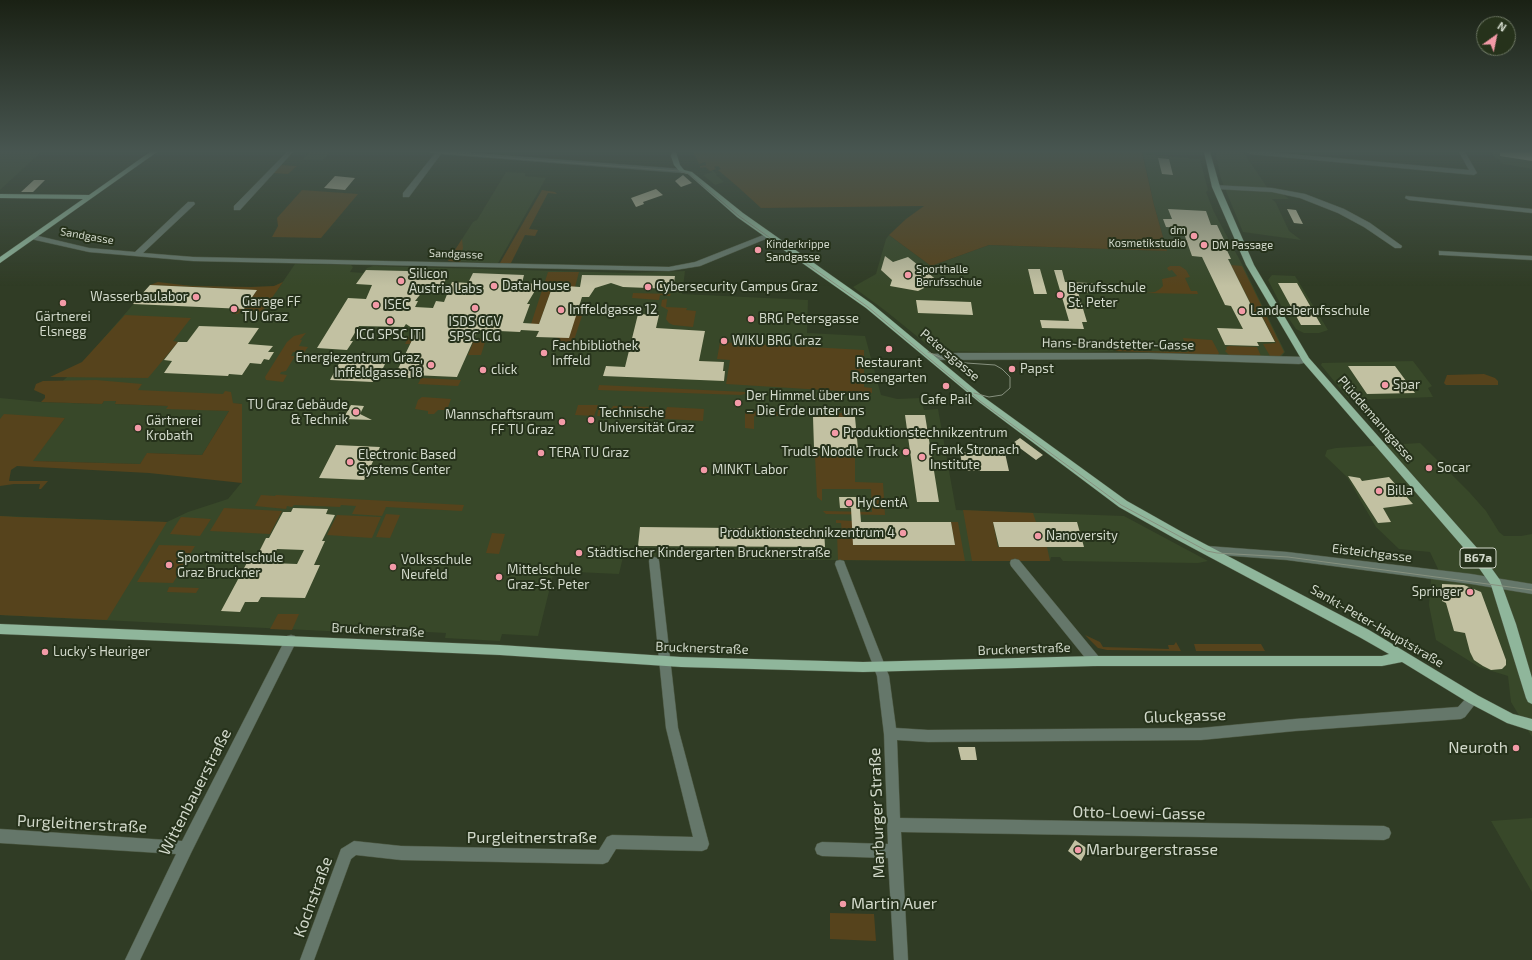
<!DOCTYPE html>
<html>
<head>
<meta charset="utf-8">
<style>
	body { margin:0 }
	#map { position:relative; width:1532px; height:960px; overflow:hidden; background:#303c25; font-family:"Exo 2",sans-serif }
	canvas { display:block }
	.north { position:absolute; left:1476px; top:16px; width:40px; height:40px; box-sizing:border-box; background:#26321b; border:1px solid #6b7561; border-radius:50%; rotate:33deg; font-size:11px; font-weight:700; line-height:16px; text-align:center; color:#d2d9cb }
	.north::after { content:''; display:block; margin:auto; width:14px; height:18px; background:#f39aa7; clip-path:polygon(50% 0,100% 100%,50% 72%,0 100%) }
</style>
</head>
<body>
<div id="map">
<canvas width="1532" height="960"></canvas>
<div class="north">N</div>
</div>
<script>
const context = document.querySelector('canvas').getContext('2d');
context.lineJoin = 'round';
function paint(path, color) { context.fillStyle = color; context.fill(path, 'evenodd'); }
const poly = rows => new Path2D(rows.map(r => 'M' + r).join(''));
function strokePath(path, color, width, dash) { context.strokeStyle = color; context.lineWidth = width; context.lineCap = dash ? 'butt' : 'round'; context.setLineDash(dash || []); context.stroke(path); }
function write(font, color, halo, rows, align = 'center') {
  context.font = font + ' "Exo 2",sans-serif'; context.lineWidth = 4; context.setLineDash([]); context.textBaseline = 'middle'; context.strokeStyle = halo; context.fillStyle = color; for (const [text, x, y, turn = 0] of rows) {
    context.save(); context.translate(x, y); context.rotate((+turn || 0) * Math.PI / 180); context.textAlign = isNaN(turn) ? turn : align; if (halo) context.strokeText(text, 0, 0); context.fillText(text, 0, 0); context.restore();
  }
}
paint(poly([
	[0,152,41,152,0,190],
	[309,152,331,152,322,161,302,160],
	[1215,152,1240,152,1244,153,1267,187,1279,191,1289,199,1272,199,1276,203,1289,231,1301,240,1243,232,1221,179],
	[1490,152,1532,152,1532,169,1503,164],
	[1143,154,1200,159,1208,190,1206,192,1214,212,1244,268,1285,352,1281,357,1131,351,1042,353,935,351,887,312,853,287,876,274,886,239,889,235,931,266,989,245,1167,251,1154,205],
	[712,170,717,174,716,175,724,182,715,185,703,175,712,172,710,171],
	[506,172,525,173,525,176,546,178,498,263,448,261,473,222,477,220],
	[295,264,351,265,353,267,350,272,363,273,367,268,373,266,629,273,685,271,682,294,808,300,807,333,865,336,881,395,897,399,920,398,924,410,938,409,956,510,1124,516,1208,561,1198,563,1063,561,1060,557,1051,557,1050,561,965,561,679,559,623,557,619,574,554,571,538,636,502,634,500,641,445,638,446,633,390,630,388,634,0,615,0,516,167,522,188,512,228,499,242,482,242,404,49,394,83,362,150,285,157,284,278,289],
	[1272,275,1295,276,1328,330,1319,333,1304,333,1296,329,1285,313,1268,280],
	[1413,361,1432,386,1428,388,1433,397,1355,400,1347,397,1321,365,1322,363],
	[0,398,41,402,102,404,104,401,116,401,115,404,169,406,167,408,229,411,202,455,148,453,140,464,32,461,65,418,0,419],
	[1420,443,1470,493,1486,511,1499,532,1504,536,1521,536,1532,534,1532,737,1511,702,1508,676,1479,667,1436,640,1429,605,1431,579,1438,569,1430,552,1399,549,1376,527,1347,477,1325,456,1327,450,1336,448],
	[1532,818,1532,892,1491,821]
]), '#384829');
paint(poly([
	[693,152,1142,152,1154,205,1167,251,989,245,931,266,889,235,906,219,924,206,761,208,738,187,718,170,721,169,718,166,714,167,716,169,710,171,705,167,700,168,700,166,706,165,705,162,699,164],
	[281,165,297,166,288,174,273,173],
	[302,190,358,194,321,238,272,237,278,226,277,218],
	[542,190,555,192,557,194,548,193,529,229,538,230,535,236,525,235,511,263,500,263],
	[462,239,463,248,458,260,461,260,460,262,448,261],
	[1231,265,1242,266,1284,352,1280,356,1270,356,1263,344,1276,343,1262,316,1253,316,1247,304,1251,304],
	[1170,266,1180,266,1186,270,1190,277,1185,278,1191,291,1197,291,1198,294,1146,293,1155,292,1160,289,1163,286,1162,279,1177,276,1172,270,1169,271,1167,268],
	[548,272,579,272,575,287,553,285,539,324,531,324],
	[158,282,191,286,251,287,274,286,283,282,262,312,260,311,257,315,252,315,254,311,241,311,238,314,233,314,237,308,244,309,257,290,150,285],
	[633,293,671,294,670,296,660,295,659,300,632,298],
	[667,299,666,307,687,308,686,310,696,311,693,327,673,325,669,323,666,319,668,310,661,306,662,300],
	[586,304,573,343,569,346,555,346,557,338,579,305],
	[125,315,191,318,173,341,178,342,148,378,50,377,82,362],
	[306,333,300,340,302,340,299,346,308,347,303,354,301,352,293,352,291,356,295,356,286,371,281,372,280,374,287,375,283,382,266,380,265,377,287,342,294,336],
	[409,336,481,339,485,342,481,355,468,355,473,343,412,340,410,344,405,344],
	[1183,338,1212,340,1219,353,1218,355,1115,351,1127,340,1131,340,1134,351,1188,352],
	[720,342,864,350,864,387,872,388,872,393,726,384,730,360,717,359],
	[1229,346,1257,347,1261,356,1229,355,1225,351,1227,349,1226,347],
	[1484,374,1495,378,1498,381,1498,385,1446,385,1444,383,1447,375],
	[421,378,461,380,458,386,418,384],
	[96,380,142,384,138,390,223,394,225,391,231,392,233,403,242,404,242,483,149,473,17,466,11,470,9,481,48,481,41,489,39,489,40,484,14,484,0,486,0,419,4,414,65,418,33,461,140,464,147,453,202,455,229,411,166,409,168,406,115,404,116,401,104,401,102,404,41,402,45,398,45,395,34,390,36,384,43,381],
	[599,385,746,392,752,392,741,395,598,390],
	[422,397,451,399,447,410,438,410,434,414,428,414,428,411,415,409,418,400],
	[578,405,598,405,594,416,575,415],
	[613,406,651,407,649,418,597,416,599,408,612,408],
	[667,407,704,409,703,421,651,418,653,409,666,410],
	[745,411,798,412,798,416,754,416,754,429,745,428],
	[813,413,855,413,855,417,813,417],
	[843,453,855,453,855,482,883,483,885,515,826,514,823,511,872,512,871,489,822,489,822,501,817,497,815,456,843,456],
	[261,495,275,496,276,495,464,505,462,511,386,507,382,516,352,514,356,506,341,505,340,507,294,505,292,507,287,506,286,509,255,506],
	[224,508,282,511,270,534,210,531],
	[963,510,1033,513,1036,522,993,522,998,547,1047,547,1050,561,972,561],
	[386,514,400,515,390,538,376,537],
	[337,515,381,517,372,538,327,535],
	[0,516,17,517,167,522,107,620,0,615],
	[181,517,211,519,200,536,170,534],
	[836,520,852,521,854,545,955,545,951,522,958,522,965,561,838,560,837,534,842,533,841,523,836,523],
	[492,533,505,534,499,554,486,553],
	[159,545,195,546,173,583,137,582],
	[169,587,199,588,196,593,167,592],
	[278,614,299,614,292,630,270,629],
	[1085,635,1100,642,1103,647,1169,649,1168,645,1174,645,1176,642,1181,651,1107,650,1098,648],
	[1194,644,1261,644,1265,651,1196,651],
	[830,913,874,914,876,941,830,939]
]), '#56431c');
paint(poly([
	[1500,152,1532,152,1532,161,1500,156],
	[1158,158,1169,159,1173,175,1162,174],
	[683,175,692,183,681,187,675,181],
	[335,176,355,178,345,190,324,188],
	[34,180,45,180,33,192,21,192],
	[656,189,663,195,643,202,644,204,636,207,631,198],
	[1168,209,1206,211,1211,225,1217,225,1226,244,1224,244,1231,259,1228,259,1257,317,1262,317,1275,342,1257,342,1259,346,1225,345,1217,328,1243,329,1231,306,1225,305,1202,257,1192,256,1182,228,1166,227,1163,219,1172,219],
	[1287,209,1296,210,1303,224,1294,223],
	[885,256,893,262,908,257,938,281,918,291,890,286,892,280,881,270],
	[1028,269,1040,269,1047,294,1034,294],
	[366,270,448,272,443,287,427,286,415,301,418,301,415,307,433,308,436,301,444,302,452,282,468,283,473,273,524,275,522,283,539,284,527,304,530,304,523,323,539,324,553,285,580,287,582,275,675,276,673,289,623,287,611,283,595,288,589,297,582,297,569,338,536,337,539,331,521,330,520,332,478,330,457,377,412,375,411,378,394,377,418,328,412,328,406,324,404,327,359,326,350,341,353,341,347,350,317,348,348,298,366,299,372,285,356,284],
	[1054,270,1062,270,1065,282,1113,284,1115,291,1101,291,1102,293,1078,292,1087,322,1082,322,1084,329,1042,328,1040,320,1069,321],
	[1278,283,1297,283,1321,325,1301,325],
	[150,285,257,290,244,309,133,304],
	[916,300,971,302,973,315,918,313],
	[638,314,659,315,656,328,705,331,699,361,724,362,723,371,725,371,724,381,603,376,606,366,625,367],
	[199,326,259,328,248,344,273,346,268,352,274,352,269,360,264,359,261,364,250,363,242,375,229,374,228,376,164,373,172,361,164,360,178,342,187,342],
	[342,358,383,360,386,362,379,376,375,376,373,382,330,380],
	[1348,366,1395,366,1415,393,1367,394],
	[351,405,364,406,360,414,372,420,343,419],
	[905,415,925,415,939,502,917,502],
	[813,417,855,417,858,449,814,448],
	[1020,438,1043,455,1036,460,1013,443],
	[336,445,380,447,364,480,319,478],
	[960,452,1005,453,1009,471,963,471],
	[1348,476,1360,478,1362,481,1389,477,1413,504,1383,508,1391,522,1378,523],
	[839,497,859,497,861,522,951,522,955,545,853,545,851,508,840,508],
	[293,508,328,509,326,514,335,515,322,541,325,541,314,565,320,565,305,598,261,597,258,602,245,602,240,612,221,611,250,557,256,558,266,538,269,538,283,512,291,512],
	[277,549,304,550,297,564,270,563],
	[993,522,1077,522,1084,547,999,547],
	[640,527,824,529,825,547,638,546],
	[1442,584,1464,585,1481,592,1506,660,1506,665,1502,669,1491,670,1483,666,1474,660,1470,652,1465,633,1454,631,1446,603,1442,601],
	[958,747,975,747,977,760,961,760],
	[1075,840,1088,849,1081,861,1068,851]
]), '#c2c1a2');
const minor = poly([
	[287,152,293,152,240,210,234,210,234,206,287,152],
	[436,152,461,152,682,169,685,171,682,173,441,154,409,197,403,197,403,193,436,152],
	[1247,152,1268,152,1469,170,1459,152,1465,152,1477,173,1474,175,1250,154,1247,152],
	[1213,185,1272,188,1305,194,1344,209,1370,223,1402,246,1401,248,1395,248,1364,227,1338,213,1300,198,1272,192,1216,189,1212,187,1213,185],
	[1406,196,1532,209,1532,213,1409,200,1405,198,1406,196],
	[188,202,194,202,195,204,143,253,193,257,669,267,695,262,766,234,772,234,773,236,700,266,669,271,193,261,89,252,31,239,30,237,34,235,89,248,135,252,188,202],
	[1439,251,1532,256,1532,260,1442,255,1439,255,1439,251],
	[958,353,1149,353,1306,357,1310,360,1309,362,1299,364,1149,359,930,360,926,357,930,354,958,353],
	[1207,546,1287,552,1471,574,1532,584,1532,594,1471,584,1287,560,1207,554,1203,553,1202,550,1203,547,1207,546],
	[654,557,658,558,659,561,678,728,709,844,707,849,702,851,616,849,608,862,603,864,401,860,356,855,351,859,314,960,300,960,341,849,354,841,401,846,599,850,607,837,612,835,693,837,666,728,649,561,650,558,654,557],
	[1015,559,1019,560,1099,657,1101,661,1099,665,1095,666,1091,665,1011,566,1010,563,1011,560,1015,559],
	[840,560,844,561,845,564,889,676,896,728,928,730,1201,728,1295,719,1458,707,1469,695,1473,693,1477,695,1479,699,1465,717,1461,719,1295,731,1201,740,928,742,897,740,900,818,1384,826,1389,828,1391,833,1389,838,1384,840,901,832,908,960,894,960,888,858,822,856,817,854,815,849,817,844,822,842,888,844,884,734,877,676,835,564,836,561,840,560],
	[291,635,295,636,297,640,191,853,140,960,125,960,176,854,0,843,0,829,182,841,287,636,291,635]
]);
const major = poly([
	[150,152,157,152,0,263,0,257,83,199,0,198,0,194,89,195,150,152],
	[672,152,676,152,680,165,684,170,692,172,743,213,872,304,985,398,1127,501,1182,532,1369,630,1477,695,1513,714,1532,719,1532,731,1507,723,1469,703,1402,662,1382,666,1095,666,863,672,681,667,500,655,0,634,0,624,500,645,681,657,863,662,1095,656,1382,656,1389,654,1361,638,1174,538,1119,507,979,402,866,308,737,217,688,174,680,172,674,165,671,156,672,152],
	[1204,152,1210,152,1220,187,1254,265,1309,358,1477,548,1500,580,1516,624,1532,678,1532,704,1528,702,1526,698,1491,585,1469,554,1303,362,1246,265,1212,187,1204,152]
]);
strokePath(minor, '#4d5843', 1);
strokePath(major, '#4d5843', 1);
paint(minor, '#65776a');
paint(major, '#8fb69b');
strokePath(poly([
	[429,152,679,171,689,174,739,216,868,307,980,401,1121,505,1207,551,1217,553,1288,557,1532,590],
	[928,352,952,362,995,365,1002,369,1010,377,1010,388,1002,395,989,397,974,393]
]), '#87917f', 1);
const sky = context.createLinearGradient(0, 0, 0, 286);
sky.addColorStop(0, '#1a2114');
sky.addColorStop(0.53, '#485651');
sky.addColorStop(1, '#48565100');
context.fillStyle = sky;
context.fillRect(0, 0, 1532, 286);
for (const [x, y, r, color] of [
	[1194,236,4,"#f39aa7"],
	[1204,245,4,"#f39aa7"],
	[758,250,4,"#f39aa7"],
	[908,275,4,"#f39aa7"],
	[401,281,4,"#f39aa7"],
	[494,286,4,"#f39aa7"],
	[648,287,4,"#f39aa7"],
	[1060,295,4,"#f39aa7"],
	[196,297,4,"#f39aa7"],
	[63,303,4,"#f39aa7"],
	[376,305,4,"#f39aa7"],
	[475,308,4,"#f39aa7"],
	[234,309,4,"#f39aa7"],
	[561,310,4,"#f39aa7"],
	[1242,311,4,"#f39aa7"],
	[751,319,4,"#f39aa7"],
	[390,321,4,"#f39aa7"],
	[724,341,4,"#f39aa7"],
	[889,349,4,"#f39aa7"],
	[544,353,4,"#f39aa7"],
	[431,365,4,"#f39aa7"],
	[1012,369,4,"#f39aa7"],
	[483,370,4,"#f39aa7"],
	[1385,385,4,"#f39aa7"],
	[946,386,4,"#f39aa7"],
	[738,403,4,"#f39aa7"],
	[356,412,4,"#f39aa7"],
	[591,420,4,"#f39aa7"],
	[562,422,4,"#f39aa7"],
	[138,428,4,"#f39aa7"],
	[835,433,4,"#f39aa7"],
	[906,452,4,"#f39aa7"],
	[541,453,4,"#f39aa7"],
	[922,457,4,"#f39aa7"],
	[350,462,4,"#f39aa7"],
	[1429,468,4,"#f39aa7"],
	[704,470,4,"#f39aa7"],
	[1379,491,4,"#f39aa7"],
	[849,503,4,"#f39aa7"],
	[903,533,4,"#f39aa7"],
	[1038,536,4,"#f39aa7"],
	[579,553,4,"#f39aa7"],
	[169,565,4,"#f39aa7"],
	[393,567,4,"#f39aa7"],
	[499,577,4,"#f39aa7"],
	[1470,592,4,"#f39aa7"],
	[45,652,4,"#f39aa7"],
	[1516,748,4,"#f39aa7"],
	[1078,850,4,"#f39aa7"],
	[843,904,4,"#f39aa7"]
]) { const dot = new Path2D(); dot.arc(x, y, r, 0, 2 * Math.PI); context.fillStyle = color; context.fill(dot); strokePath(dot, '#26321b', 1.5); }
write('11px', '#d2d9cb', '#26321b', [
	["dm",1186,230,"right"],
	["Kosmetikstudio",1186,243,"right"],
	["Kinderkrippe",766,244],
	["Sandgasse",766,257],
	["DM Passage",1212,245],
	["Sporthalle",916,269],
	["Berufsschule",916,282]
], 'left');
write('11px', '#d2d9cb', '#26321b', [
	["Sandgasse",87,236,10],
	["Sandgasse",456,254,2]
]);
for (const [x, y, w] of [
	[1478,558,36]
]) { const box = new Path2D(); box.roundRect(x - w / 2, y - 10, w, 20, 3); context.fillStyle = '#26321b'; context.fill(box); strokePath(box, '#d2d9cb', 1); }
write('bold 12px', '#d2d9cb', null, [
	["B67a",1478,558]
]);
write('13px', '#d2d9cb', '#26321b', [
	["Silicon",409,274],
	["Austria Labs",409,289],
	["Data House",502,286],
	["Cybersecurity Campus Graz",656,287],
	["Berufsschule",1068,288],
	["St. Peter",1068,303],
	["Wasserbaulabor",188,297,"right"],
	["Garage FF",242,302],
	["TU Graz",242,317],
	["ISEC",384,305],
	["Inffeldgasse 12",569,310],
	["Landesberufsschule",1250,311],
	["Gärtnerei",63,317,"center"],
	["Elsnegg",63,332,"center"],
	["BRG Petersgasse",759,319],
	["ISDS CGV",475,322,"center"],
	["SPSC ICG",475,337,"center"],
	["ICG SPSC ITI",390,335,"center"],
	["WIKU BRG Graz",732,341],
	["Fachbibliothek",552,346],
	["Inffeld",552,361],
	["Energiezentrum Graz,",423,358,"right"],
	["Inffeldgasse 18",423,373,"right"],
	["Restaurant",889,363,"center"],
	["Rosengarten",889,378,"center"],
	["Papst",1020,369],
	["click",491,370],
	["Spar",1393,385],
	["Der Himmel über uns",746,396],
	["– Die Erde unter uns",746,411],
	["Cafe Pail",946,400,"center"],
	["TU Graz Gebäude",348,405,"right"],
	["& Technik",348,420,"right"],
	["Technische",599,413],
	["Universität Graz",599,428],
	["Mannschaftsraum",554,415,"right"],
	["FF TU Graz",554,430,"right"],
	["Gärtnerei",146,421],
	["Krobath",146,436],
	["Produktionstechnikzentrum",843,433],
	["Frank Stronach",930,450],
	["Institute",930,465],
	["Trudls Noodle Truck",898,452,"right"],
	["TERA TU Graz",549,453],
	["Electronic Based",358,455],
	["Systems Center",358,470],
	["Socar",1437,468],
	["MINKT Labor",712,470],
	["Billa",1387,491],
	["HyCentA",857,503],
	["Produktionstechnikzentrum 4",895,533,"right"],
	["Nanoversity",1046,536],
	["Städtischer Kindergarten Brucknerstraße",587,553],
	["Sportmittelschule",177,558],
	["Graz Bruckner",177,573],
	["Volksschule",401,560],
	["Neufeld",401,575],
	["Mittelschule",507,570],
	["Graz-St. Peter",507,585],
	["Springer",1462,592,"right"],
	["Lucky's Heuriger",53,652]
], 'left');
write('13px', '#d2d9cb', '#26321b', [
	["Hans-Brandstetter-Gasse",1118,344,1],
	["Petersgasse",950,355,40],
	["Plüddemanngasse",1376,419,49],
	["Eisteichgasse",1372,553,7],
	["Sankt-Peter-Hauptstraße",1377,626,30],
	["Brucknerstraße",378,630,3],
	["Brucknerstraße",702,648,2],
	["Brucknerstraße",1024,649,-2]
]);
write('16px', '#d2d9cb', '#26321b', [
	["Gluckgasse",1185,716,-2],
	["Wittenbauerstraße",195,792,-63],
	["Marburger Straße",877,813,-92],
	["Otto-Loewi-Gasse",1139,813,1],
	["Purgleitnerstraße",82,824,3],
	["Purgleitnerstraße",532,838],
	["Kochstraße",313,897,-70]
]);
write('16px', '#d2d9cb', '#26321b', [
	["Neuroth",1508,748,"right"],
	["Marburgerstrasse",1086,850],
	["Martin Auer",851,904]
], 'left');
</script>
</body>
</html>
